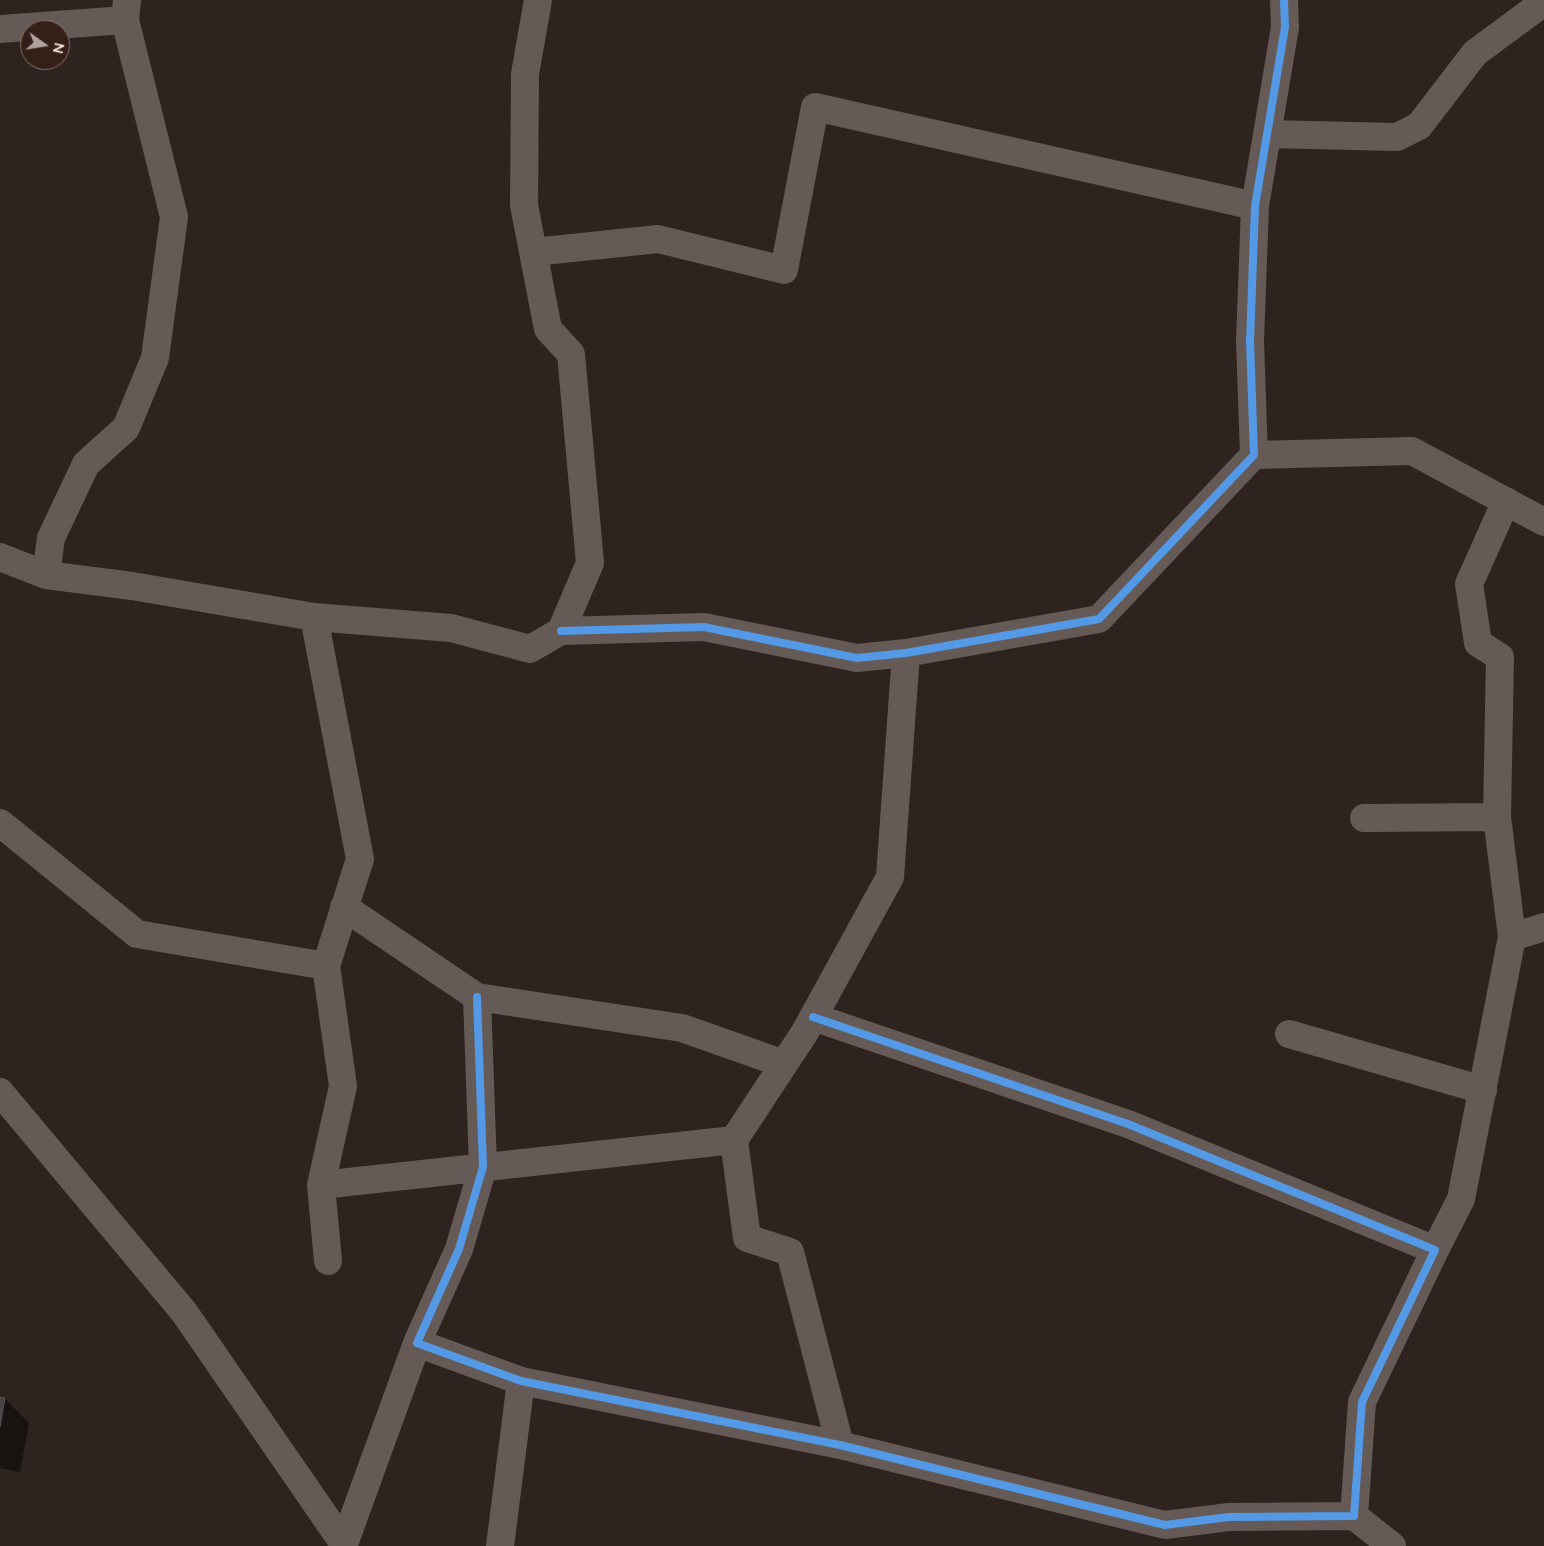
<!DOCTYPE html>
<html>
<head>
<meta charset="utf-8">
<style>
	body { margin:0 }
	#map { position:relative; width:1544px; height:1546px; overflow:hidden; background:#2e231e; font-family:Mulish,sans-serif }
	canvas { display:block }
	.north { position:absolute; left:20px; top:20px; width:50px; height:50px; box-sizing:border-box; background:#342018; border:1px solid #817069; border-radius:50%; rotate:103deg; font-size:14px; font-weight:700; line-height:20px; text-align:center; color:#f5e7e2 }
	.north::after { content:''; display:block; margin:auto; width:18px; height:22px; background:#afa29d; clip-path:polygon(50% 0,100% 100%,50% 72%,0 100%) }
</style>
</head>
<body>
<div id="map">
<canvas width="1544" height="1546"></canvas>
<div class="north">N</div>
</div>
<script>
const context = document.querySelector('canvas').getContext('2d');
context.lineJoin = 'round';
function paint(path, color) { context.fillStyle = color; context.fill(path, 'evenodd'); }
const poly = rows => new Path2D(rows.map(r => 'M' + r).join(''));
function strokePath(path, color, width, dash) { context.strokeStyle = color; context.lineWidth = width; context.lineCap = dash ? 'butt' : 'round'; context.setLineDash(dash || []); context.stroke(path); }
paint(poly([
	[0,1399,5,1399,29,1423,20,1472,0,1468]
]), '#0007');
const building = poly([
	[0,1397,5,1398,0,1427,0,1397]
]);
paint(building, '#484142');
strokePath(building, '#574f50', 1);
strokePath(poly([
	[0,29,125,20,127,0],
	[1267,134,1397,137,1419,126,1475,53,1544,2],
	[534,252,658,239,784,270,815,107,1255,206],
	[1254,455,1412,451,1544,522],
	[0,557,46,575,51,538,86,464,126,428,155,358,174,217,125,20],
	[314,617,451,628,530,649,561,631,590,563,571,354,548,329,524,205,525,74,538,0],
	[561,631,704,627,857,658,906,653,1099,619,1254,455,1250,341,1255,206,1285,27,1284,0],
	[1497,817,1500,657,1478,643,1469,584,1506,501],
	[1364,818,1497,817,1512,937],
	[0,823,137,934,326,966,360,859,314,617,132,586,46,575],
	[344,907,477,997,682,1028,784,1064],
	[326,966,343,1086,321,1185,328,1261],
	[477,997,483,1167,459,1249,417,1343,521,1381,840,1445,1165,1525,1229,1517,1354,1516,1362,1402,1435,1250,1128,1124,813,1017],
	[1289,1034,1483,1090],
	[0,1092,184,1312,344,1544,344,1546],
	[734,1140,747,1238,790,1252,840,1445],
	[321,1185,734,1140,805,1032,890,877,906,653],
	[1435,1250,1461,1199,1512,937,1544,927],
	[1354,1516,1392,1546],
	[344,1544,417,1343],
	[500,1546,521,1381]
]), '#655a55', 28);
strokePath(poly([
	[561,631,704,627,857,658,906,653,1099,619,1254,455,1250,341,1255,206,1285,27,1284,0],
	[477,997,483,1167,459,1249,417,1343,521,1381,840,1445,1165,1525,1229,1517,1354,1516,1362,1402,1435,1250,1128,1124,813,1017]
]), '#5399e6', 8);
</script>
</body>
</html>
